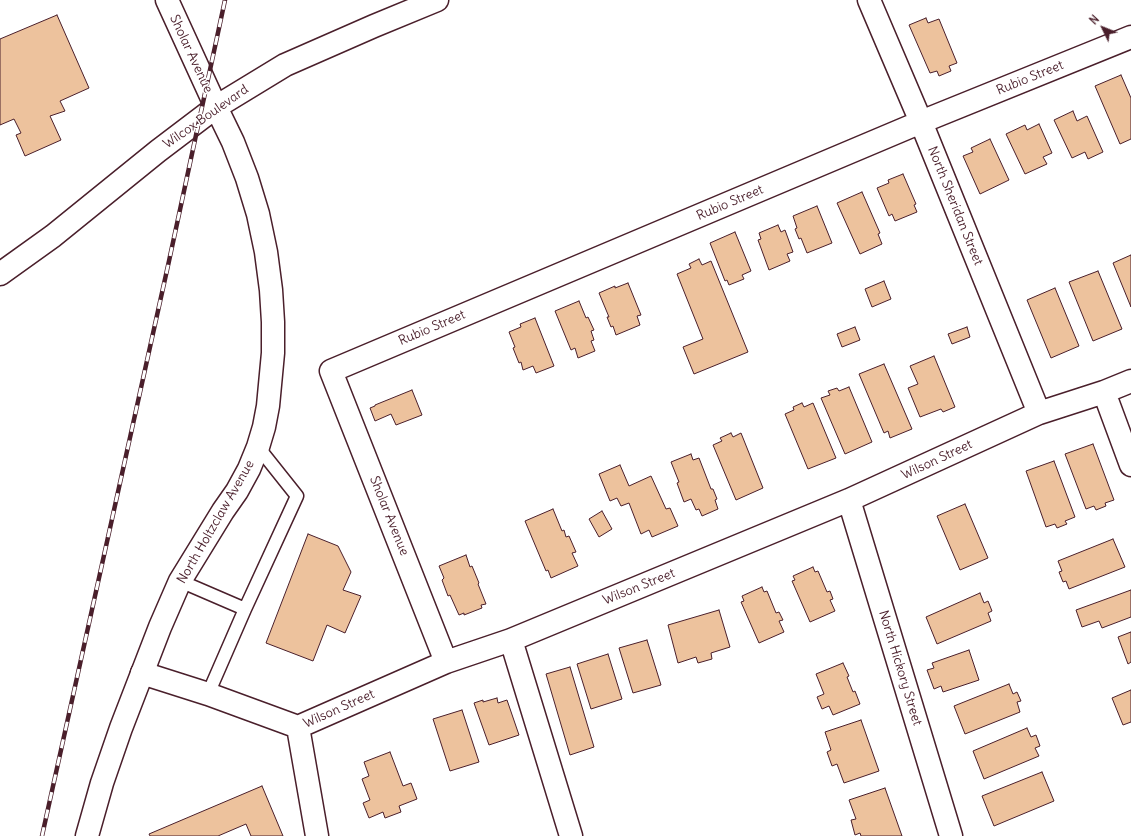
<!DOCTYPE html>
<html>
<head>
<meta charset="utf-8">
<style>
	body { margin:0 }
	#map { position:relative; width:1131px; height:836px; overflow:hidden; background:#fff; font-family:Delius,sans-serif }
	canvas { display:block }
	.north { position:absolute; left:1083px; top:8px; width:40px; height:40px; -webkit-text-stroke:3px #fff; paint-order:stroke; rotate:313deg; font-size:11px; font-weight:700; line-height:16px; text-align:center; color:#4a1f2b }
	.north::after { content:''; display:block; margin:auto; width:14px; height:18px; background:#4a1f2b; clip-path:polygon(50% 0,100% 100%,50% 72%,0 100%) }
</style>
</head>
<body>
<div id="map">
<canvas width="1131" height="836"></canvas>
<div class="north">N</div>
</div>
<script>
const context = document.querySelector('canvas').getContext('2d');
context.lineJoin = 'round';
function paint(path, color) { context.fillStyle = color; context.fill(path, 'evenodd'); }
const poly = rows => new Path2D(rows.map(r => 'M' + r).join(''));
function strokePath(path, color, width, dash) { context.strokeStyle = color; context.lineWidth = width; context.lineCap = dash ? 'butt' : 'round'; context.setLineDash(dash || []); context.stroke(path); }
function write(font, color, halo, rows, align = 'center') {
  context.font = font + ' Delius,sans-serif'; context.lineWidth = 3; context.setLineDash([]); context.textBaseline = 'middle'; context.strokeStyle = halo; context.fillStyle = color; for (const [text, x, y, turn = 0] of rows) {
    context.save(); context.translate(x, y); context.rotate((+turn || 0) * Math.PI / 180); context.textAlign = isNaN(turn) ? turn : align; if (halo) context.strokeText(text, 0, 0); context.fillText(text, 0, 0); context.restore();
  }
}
const building = poly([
	[57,15,89,88,60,101,65,111,50,116,61,140,25,156,16,135,21,133,14,119,0,125,0,39,57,15],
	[926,18,928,23,939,19,957,63,949,66,951,71,939,76,937,71,930,73,909,25,926,18],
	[1121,75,1131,98,1131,139,1120,144,1095,86,1121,75],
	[1073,111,1077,121,1087,116,1103,152,1088,159,1085,152,1072,158,1054,120,1073,111],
	[1039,124,1052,153,1043,157,1047,164,1025,174,1006,134,1025,125,1027,130,1039,124],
	[990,139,1009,180,980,194,963,156,973,152,971,148,990,139],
	[903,174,916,204,914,205,917,212,895,221,892,214,889,216,877,188,889,183,888,180,903,174],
	[862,192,880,233,878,234,882,244,860,254,837,203,862,192],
	[817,206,832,243,807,253,801,238,799,239,795,229,797,228,793,216,817,206],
	[778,225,781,232,785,230,793,252,787,254,790,261,769,270,758,240,761,239,759,233,778,225],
	[735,232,751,271,742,275,744,279,729,285,727,280,725,281,710,243,735,232],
	[1131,255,1131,307,1113,263,1131,255],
	[699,259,702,265,711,261,748,352,694,374,683,347,703,339,677,274,691,268,689,264,699,259],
	[1098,271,1122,329,1093,341,1069,282,1098,271],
	[884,281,891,299,872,307,865,289,884,281],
	[628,283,641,315,637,316,640,325,616,335,613,326,611,327,607,317,609,317,599,293,615,286,615,288,628,283],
	[1055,288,1079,346,1051,358,1027,300,1055,288],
	[579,301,586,318,588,317,594,330,591,331,594,340,591,341,595,351,578,358,575,348,571,350,555,311,579,301],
	[535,318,554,366,536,373,533,366,523,370,521,362,519,363,513,348,515,347,509,332,521,327,520,324,535,318],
	[855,327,860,340,842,347,837,334,855,327],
	[967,327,970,337,952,344,948,334,967,327],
	[934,356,955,407,943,412,941,409,920,417,908,388,918,384,910,366,934,356],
	[884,364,912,429,890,438,888,431,884,433,859,374,884,364],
	[849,387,872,442,845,454,821,398,830,395,828,391,837,388,839,391,849,387],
	[412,390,422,415,396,425,391,414,375,421,370,408,375,406,375,405,412,390],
	[802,403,804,407,813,403,836,458,808,469,785,414,794,410,793,407,802,403],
	[731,433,733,437,741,433,763,488,736,500,713,445,722,441,720,438,731,433],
	[1093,444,1114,500,1105,503,1106,506,1096,510,1094,506,1086,509,1065,454,1093,444],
	[691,454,693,460,699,458,711,489,713,489,717,499,715,500,718,509,702,516,699,509,696,510,691,499,684,502,677,483,679,482,671,462,691,454],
	[1054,461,1075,517,1065,521,1067,524,1057,528,1055,524,1046,527,1026,471,1054,461],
	[620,465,629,486,651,476,666,509,670,508,678,526,652,537,649,530,641,534,629,503,621,506,617,498,610,501,599,474,620,465],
	[965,504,988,558,960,570,937,516,965,504],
	[553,509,562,531,564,530,566,537,569,536,576,552,572,553,578,566,551,578,548,570,546,571,525,521,553,509],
	[602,511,612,529,599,537,589,519,602,511],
	[308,534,338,546,351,572,343,590,361,596,345,633,327,625,313,661,266,643,308,534],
	[1113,539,1125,567,1069,589,1066,581,1063,582,1059,572,1062,571,1058,561,1113,539],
	[466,555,470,567,472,566,479,583,478,584,486,604,481,605,482,608,464,615,464,613,459,615,450,595,448,596,442,580,444,578,439,566,466,555],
	[813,567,815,572,818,571,827,592,830,591,833,599,830,600,835,611,810,622,792,581,795,580,793,576,813,567],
	[762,587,764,592,767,591,776,613,779,612,783,620,779,621,784,632,759,643,741,602,744,601,742,596,762,587],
	[1131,590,1131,617,1102,628,1099,621,1082,627,1076,610,1131,590],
	[980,593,984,603,988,601,992,611,988,613,991,621,937,644,926,617,980,593],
	[719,610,730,647,711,653,712,659,698,663,696,657,678,663,668,625,719,610],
	[1131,632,1131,662,1128,664,1118,637,1131,632],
	[647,640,661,685,633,693,619,648,647,640],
	[969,650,979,680,943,692,941,686,934,689,927,670,934,668,932,663,969,650],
	[608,654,622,699,591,709,577,664,608,654],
	[843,663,849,676,847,677,853,692,855,691,860,704,833,715,829,706,822,709,817,697,824,694,816,674,843,663],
	[570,667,594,747,570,755,546,674,570,667],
	[1009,684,1013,694,1017,692,1021,701,1017,702,1020,712,965,734,954,706,1009,684],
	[1131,690,1131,722,1123,725,1112,698,1131,690],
	[497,698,498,703,507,700,519,735,489,745,474,703,483,700,483,702,497,698],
	[462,710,479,762,450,771,433,719,462,710],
	[861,720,879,771,844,783,837,764,832,766,827,752,831,750,825,732,861,720],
	[1027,728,1031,737,1036,735,1040,746,1035,748,1039,756,984,779,973,751,1027,728],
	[390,752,403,786,411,783,417,799,399,806,401,812,385,818,383,812,369,818,363,803,370,800,362,779,369,776,364,762,390,752],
	[1042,772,1054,801,994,826,982,796,1042,772],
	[262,786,283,836,251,836,246,824,218,836,150,836,149,834,262,786],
	[885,788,902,836,861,836,860,833,855,835,851,820,856,819,849,800,885,788]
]);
paint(building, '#edc29d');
strokePath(building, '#4a1f2b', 1);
const lane = poly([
	[180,581,245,609],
	[208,694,245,609,297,496,258,447]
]);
const street = poly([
	[167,0,216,107],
	[869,0,921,122,1039,413],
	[1104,392,1131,465],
	[849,500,951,836],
	[511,640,571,836],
	[446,662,331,371,921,122,1131,37],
	[142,673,208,694,298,727,446,662,511,640,849,500,1039,413,1104,392,1131,381],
	[298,727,317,836]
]);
const secondary = poly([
	[0,274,53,236,158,151,216,107,285,65,374,26,437,0],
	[87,836,102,783,121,728,160,627,180,581,223,511,237,491,249,469,258,447,264,427,268,406,273,353,273,322,271,290,266,252,258,214,247,178,233,142,216,107]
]);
strokePath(lane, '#4a1f2b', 15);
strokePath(street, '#4a1f2b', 25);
strokePath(secondary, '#4a1f2b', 25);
strokePath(lane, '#fff', 12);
strokePath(street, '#fff', 22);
strokePath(secondary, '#fff', 22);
const rail = poly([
	[42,836,169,261,225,0]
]);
strokePath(rail, '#4a1f2b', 4.5);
strokePath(rail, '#fff', 3, [9]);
write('13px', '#4a1f2b', '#fff', [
	["Sholar Avenue",191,54,65],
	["Rubio Street",1030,78,-22],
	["Wilcox Boulevard",206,117,-35],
	["Rubio Street",730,203,-23],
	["North Sheridan Street",955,206,68],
	["Rubio Street",432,328,-23],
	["Wilson Street",937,460,-25],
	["Sholar Avenue",389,516,68],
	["North Holtzclaw Avenue",216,522,-60],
	["Wilson Street",639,587,-22],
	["North Hickory Street",900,668,73],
	["Wilson Street",339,709,-24]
]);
</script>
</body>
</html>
